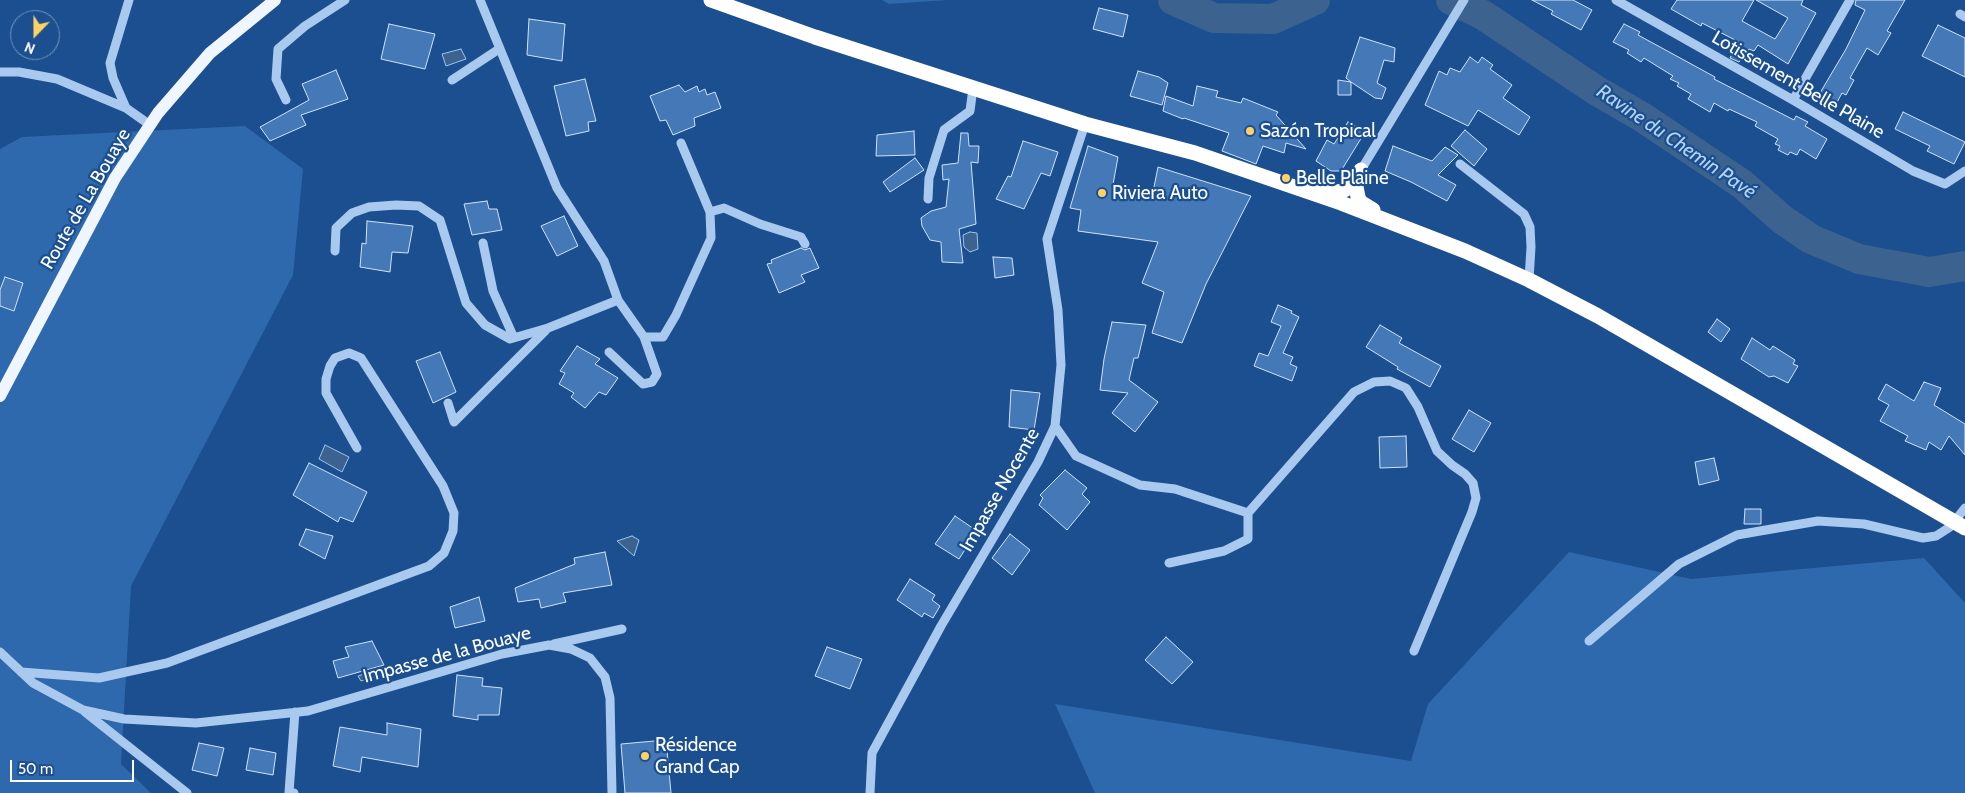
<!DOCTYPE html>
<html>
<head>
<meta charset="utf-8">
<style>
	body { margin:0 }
	#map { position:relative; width:1965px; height:793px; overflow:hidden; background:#1b4f8f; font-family:Cabin,sans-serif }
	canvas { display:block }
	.north { position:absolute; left:10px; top:10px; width:50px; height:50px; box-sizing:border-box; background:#1b4f8f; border:1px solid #7695bc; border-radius:50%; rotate:202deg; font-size:14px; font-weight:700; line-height:20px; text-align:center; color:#fff }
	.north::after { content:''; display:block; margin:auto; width:18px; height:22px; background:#ffd166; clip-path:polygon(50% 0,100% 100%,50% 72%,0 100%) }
	.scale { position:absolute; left:10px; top:760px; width:124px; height:22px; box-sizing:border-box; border:2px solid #fff; border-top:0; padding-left:6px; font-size:15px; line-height:18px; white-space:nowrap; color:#fff; -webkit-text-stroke:4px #1b4f8f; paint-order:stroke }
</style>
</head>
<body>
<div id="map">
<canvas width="1965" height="793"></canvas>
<div class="north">N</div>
<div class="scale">50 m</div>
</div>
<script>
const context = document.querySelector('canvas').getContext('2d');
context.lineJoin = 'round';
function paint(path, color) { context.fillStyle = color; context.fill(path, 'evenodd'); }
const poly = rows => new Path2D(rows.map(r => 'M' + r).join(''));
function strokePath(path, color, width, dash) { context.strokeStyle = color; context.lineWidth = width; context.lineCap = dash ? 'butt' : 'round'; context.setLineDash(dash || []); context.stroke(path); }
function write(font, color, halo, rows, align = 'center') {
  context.font = font + ' Cabin,sans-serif'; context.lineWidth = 4.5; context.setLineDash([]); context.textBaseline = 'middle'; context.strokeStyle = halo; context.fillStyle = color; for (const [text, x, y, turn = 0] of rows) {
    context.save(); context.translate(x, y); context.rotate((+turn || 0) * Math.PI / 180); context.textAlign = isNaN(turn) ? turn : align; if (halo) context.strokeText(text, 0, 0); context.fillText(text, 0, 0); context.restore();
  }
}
paint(poly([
	[882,0,948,0,889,4],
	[245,126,303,169,293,275,131,586,121,764,151,793,0,793,0,149,22,137],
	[1569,552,1691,579,1924,558,1965,603,1965,793,1095,793,1055,704,1411,761,1428,704]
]), '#2e69ad');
const water = poly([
	[461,49,466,59,446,66,442,54,461,49],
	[970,232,977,233,978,249,970,252,964,247,963,235,970,232],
	[325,445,349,457,342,472,319,459,325,445],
	[632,536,639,540,634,556,617,541,632,536],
	[377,670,378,676,361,681,358,676,377,670]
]);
paint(water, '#3c6290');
strokePath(water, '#9cc4f0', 1);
strokePath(poly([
	[1173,0,1214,18,1273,19,1315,0],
	[1451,0,1483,15,1597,91,1642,117,1742,184,1783,220,1811,239,1859,259,1929,272,1965,266]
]), '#3c6290', 30);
const building = poly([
	[1532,0,1573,0,1592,10,1581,30,1551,14,1553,11,1532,0],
	[1677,0,1754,0,1742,21,1775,39,1788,18,1756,0,1803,0,1801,5,1816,13,1788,64,1758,45,1754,51,1749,49,1739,62,1730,58,1739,42,1702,23,1701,26,1671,9,1677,0],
	[1856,0,1905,0,1887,31,1891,33,1878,55,1867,48,1850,78,1854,80,1846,95,1842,93,1834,108,1817,98,1846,49,1865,10,1855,5,1856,0],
	[1099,8,1128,15,1123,37,1093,29,1099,8],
	[529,19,565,24,562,61,527,55,529,19],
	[389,24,435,34,425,69,381,59,389,24],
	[1624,24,1640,32,1638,35,1715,77,1714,79,1794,120,1796,116,1808,122,1805,126,1827,139,1816,159,1800,149,1797,155,1790,152,1788,155,1778,150,1780,146,1775,144,1778,139,1755,126,1757,122,1729,109,1728,111,1714,103,1710,112,1688,99,1691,94,1677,86,1679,83,1670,79,1673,76,1644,58,1641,62,1627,53,1629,50,1613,42,1624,24],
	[1938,25,1965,38,1965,77,1922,56,1938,25],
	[1360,37,1395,48,1394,62,1384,60,1377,83,1386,88,1382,99,1375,98,1351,82,1351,95,1338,95,1338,80,1351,82,1346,78,1360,37],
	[1470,57,1478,63,1482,57,1493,65,1490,69,1512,85,1503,98,1530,117,1519,135,1478,110,1468,126,1425,105,1439,71,1447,75,1450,68,1460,72,1470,57],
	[336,70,348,99,301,115,306,125,270,141,260,127,309,100,302,84,336,70],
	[1138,71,1159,77,1168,83,1162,105,1130,96,1138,71],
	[585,79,596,121,588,122,589,131,566,136,554,86,585,79],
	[679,85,685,92,697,86,699,92,705,89,707,95,715,92,721,108,694,118,695,126,673,135,666,120,660,121,650,96,679,85],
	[1197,86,1218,91,1216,97,1241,103,1243,98,1278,112,1276,115,1306,149,1286,143,1284,153,1263,146,1256,164,1222,151,1229,133,1184,118,1183,119,1163,111,1166,96,1193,106,1197,86],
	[1903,112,1965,142,1954,164,1927,151,1930,146,1895,129,1903,112],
	[1348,122,1365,132,1341,171,1331,171,1316,161,1327,140,1334,144,1348,122],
	[1465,130,1487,149,1474,166,1451,146,1465,130],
	[914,131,915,155,876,156,877,135,914,131],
	[961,133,968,133,969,146,979,146,978,163,971,162,976,224,959,229,963,263,942,262,941,242,930,240,922,226,921,218,931,211,946,207,949,179,943,180,942,165,958,163,961,133],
	[1023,141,1058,152,1050,176,1041,173,1024,209,996,199,1008,176,1011,177,1023,141],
	[1088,146,1118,157,1112,190,1152,197,1158,167,1251,196,1206,284,1182,343,1152,333,1164,292,1142,283,1158,242,1078,231,1081,210,1070,208,1088,146],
	[1393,146,1432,161,1445,147,1458,155,1438,175,1456,185,1447,201,1411,182,1385,171,1393,146],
	[915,158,924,170,890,192,883,182,915,158],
	[487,201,489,209,497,209,502,230,472,235,464,204,487,201],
	[564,216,578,246,557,256,541,226,564,216],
	[367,221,413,226,408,253,392,252,390,272,360,267,362,243,366,244,367,221],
	[801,248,805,250,810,248,819,268,801,275,805,282,779,293,767,264,772,263,771,260,801,248],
	[993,257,1012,258,1014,275,995,278,993,257],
	[5,277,23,283,14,311,0,306,0,290,5,277],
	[1278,305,1292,311,1291,313,1299,317,1283,353,1293,357,1290,364,1297,367,1292,381,1254,366,1259,353,1268,356,1281,326,1271,322,1278,305],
	[1717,319,1730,329,1721,342,1708,332,1717,319],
	[1112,322,1146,325,1138,358,1134,358,1129,380,1158,402,1135,432,1112,413,1128,393,1100,390,1104,359,1112,322],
	[1380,325,1402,338,1399,343,1441,366,1430,387,1397,369,1398,367,1366,347,1380,325],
	[1752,338,1770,350,1773,346,1795,360,1793,364,1798,366,1788,383,1774,376,1769,377,1741,359,1752,338],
	[577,346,600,359,595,364,618,378,606,395,599,392,585,408,571,397,574,393,559,384,565,373,560,371,577,346],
	[440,352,456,392,433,403,416,361,440,352],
	[1924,382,1941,388,1934,405,1965,424,1965,455,1949,436,1941,450,1929,442,1926,450,1905,441,1908,436,1880,421,1889,405,1878,399,1886,384,1914,401,1924,382],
	[1011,390,1040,393,1034,430,1009,427,1011,390],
	[1469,410,1491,423,1474,452,1452,439,1469,410],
	[1406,436,1407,467,1380,468,1379,437,1406,436],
	[1714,458,1719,480,1699,485,1695,462,1714,458],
	[309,463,367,492,353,522,340,517,338,522,293,495,309,463],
	[1065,470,1087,488,1082,494,1090,502,1067,530,1039,505,1043,498,1040,495,1065,470],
	[1745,509,1761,509,1761,524,1744,524,1745,509],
	[955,516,977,531,959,559,935,544,955,516],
	[306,529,333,536,325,559,299,545,306,529],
	[1010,534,1030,550,1012,575,992,558,1010,534],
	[605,552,612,585,563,593,566,602,541,608,539,599,518,602,515,588,575,564,574,558,605,552],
	[910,579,935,595,932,600,940,606,933,618,924,613,922,617,897,600,910,579],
	[479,597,485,621,455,628,450,607,479,597],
	[1166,637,1193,662,1172,684,1145,660,1166,637],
	[372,641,384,665,338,678,333,661,349,657,345,647,372,641],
	[827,647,862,659,850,689,815,676,827,647],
	[457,675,483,678,482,686,502,688,499,715,478,715,478,720,453,716,457,675],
	[387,723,421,729,418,767,362,757,360,772,333,766,340,727,387,735,387,723],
	[666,740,671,793,625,793,621,744,666,740],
	[199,743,224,748,217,776,192,770,199,743],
	[250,748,276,753,273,775,246,770,250,748]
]);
paint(building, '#4478b7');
strokePath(building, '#cfe3fa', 1);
strokePath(poly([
	[480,0,557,188,604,261,618,300,644,337,657,374,652,382,643,384,609,352],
	[1616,0,1793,100,1913,171,1945,184,1965,171],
	[1960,14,1965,17],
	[0,72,19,72,57,79,126,108,150,125],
	[452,80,499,49],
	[286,100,276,79,278,49,305,26,345,0],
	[1793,100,1850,0],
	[126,108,113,78,110,63,129,0],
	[1460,164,1524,214,1530,227,1531,247,1529,280],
	[1361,170,1464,0],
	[928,199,929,178,944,130,970,111,973,88],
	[710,212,724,208,760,224,801,237,805,244],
	[483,243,493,291,514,338],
	[335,251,336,228,352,213,369,207,396,205,419,206,440,220,466,303,485,325,510,339,548,328,618,300],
	[644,337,663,337,676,315,711,238,710,212,681,143],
	[448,403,454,422,546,330],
	[1055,426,1076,456,1140,485,1175,489,1248,513,1248,539,1224,551,1169,563],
	[1248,513,1354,392,1374,382,1390,381,1406,388,1418,407,1437,451,1452,465,1465,474,1473,483,1476,498,1472,512,1414,651],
	[1954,522,1965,508],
	[1589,641,1679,564,1737,535,1818,521,1864,524,1923,538,1936,536,1950,527],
	[554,644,622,629],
	[0,652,33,683,83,710,124,719,196,723,308,711,502,654,549,645,571,649,590,658,605,677,610,698,612,793],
	[21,672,99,678,167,663,429,566,444,553,453,531,454,513,443,486,361,358,349,353,335,358,330,366,326,379,326,393,357,448],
	[85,712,187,793],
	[294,793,289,792,295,712],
	[870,793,872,753,941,626,1038,462,1055,426,1061,365,1058,310,1047,239,1085,124]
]), '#a9c9ee', 9);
strokePath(poly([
	[0,396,115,178,158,113,210,53,275,0]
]), '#f0f6ff', 12);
strokePath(poly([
	[711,0,815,37,1085,124,1195,153,1341,203,1465,251,1529,280,1598,316,1965,528],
	[1361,170,1356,187,1358,197,1360,202,1373,210],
	[1320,190,1340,192,1346,189,1359,173]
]), '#fff', 15);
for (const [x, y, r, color] of [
	[1250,131,5,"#ffd166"],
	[1286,178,5,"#ffd166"],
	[1102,193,5,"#ffd166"],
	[645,756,5,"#ffd166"]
]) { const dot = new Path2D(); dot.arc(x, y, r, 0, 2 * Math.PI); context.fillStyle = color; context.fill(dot); strokePath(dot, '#1b4f8f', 2); }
write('19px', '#fff', '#1b4f8f', [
	["Lotissement Belle Plaine",1798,85,30],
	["Route de La Bouaye",86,199,-60],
	["Impasse Nocente",1000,490,-60],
	["Impasse de la Bouaye",447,655,-15]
]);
write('19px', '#fff', '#1b4f8f', [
	["Sazón Tropical",1260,131],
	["Belle Plaine",1296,178],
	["Riviera Auto",1112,193],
	["Résidence",655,745],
	["Grand Cap",655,767]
], 'left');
write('italic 20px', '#b5d3f5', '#1b4f8f', [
	["Ravine du Chemin Pavé",1676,142,34]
]);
</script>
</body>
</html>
